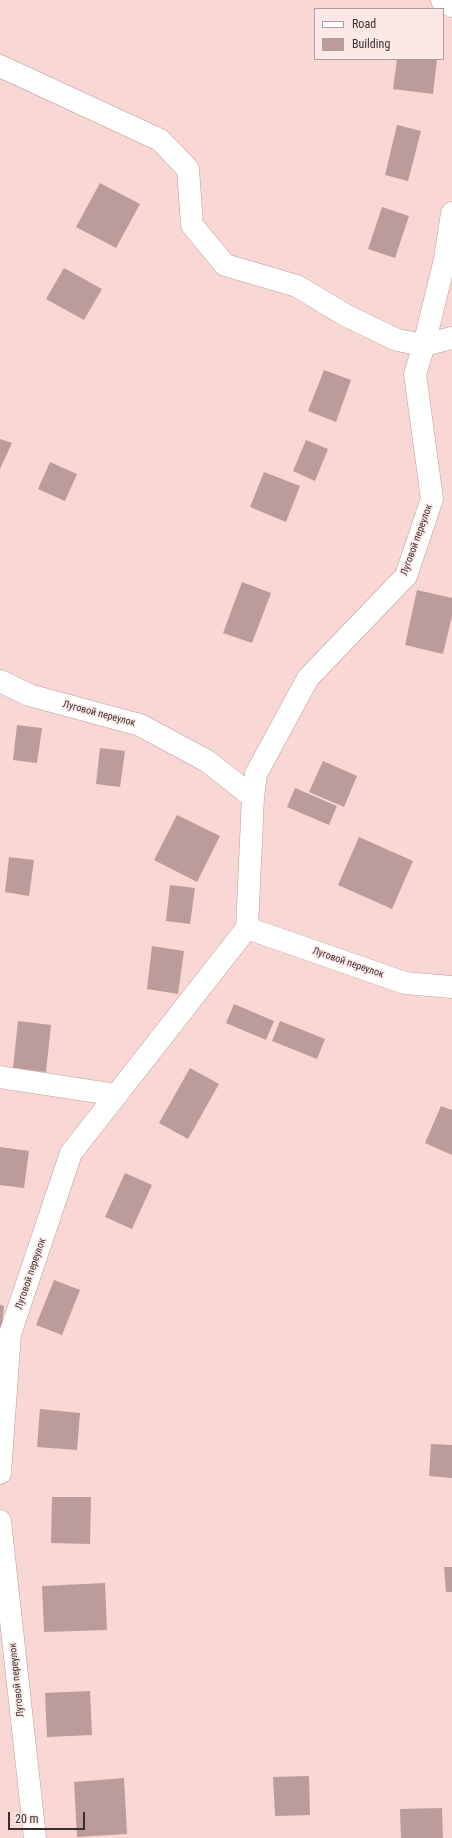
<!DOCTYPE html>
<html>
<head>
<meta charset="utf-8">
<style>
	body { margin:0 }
	#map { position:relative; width:452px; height:1838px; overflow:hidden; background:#f8d7d5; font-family:"Roboto Condensed",sans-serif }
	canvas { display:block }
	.legend { position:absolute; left:314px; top:8px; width:130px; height:52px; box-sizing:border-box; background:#fce8e7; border:1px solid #af9e9d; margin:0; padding:5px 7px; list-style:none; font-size:12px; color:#3b2f2e }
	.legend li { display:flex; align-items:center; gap:8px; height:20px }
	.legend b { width:20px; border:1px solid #af9e9d }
	.scale { position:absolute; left:8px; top:1812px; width:77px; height:18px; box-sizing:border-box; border:2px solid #3b2f2e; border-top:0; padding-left:5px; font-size:12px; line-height:14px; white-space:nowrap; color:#3b2f2e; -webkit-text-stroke:3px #fce8e7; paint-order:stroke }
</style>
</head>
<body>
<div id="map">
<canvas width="452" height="1838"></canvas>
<ul class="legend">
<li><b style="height:5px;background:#fff"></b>Road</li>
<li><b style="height:11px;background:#bb9c9b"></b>Building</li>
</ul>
<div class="scale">20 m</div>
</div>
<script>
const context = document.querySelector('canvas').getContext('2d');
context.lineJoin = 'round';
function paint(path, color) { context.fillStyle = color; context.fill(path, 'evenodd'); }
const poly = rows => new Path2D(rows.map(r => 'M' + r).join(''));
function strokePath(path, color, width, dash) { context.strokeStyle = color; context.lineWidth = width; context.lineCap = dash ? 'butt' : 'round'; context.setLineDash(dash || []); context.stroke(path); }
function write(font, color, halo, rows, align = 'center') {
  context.font = font + ' "Roboto Condensed",sans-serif'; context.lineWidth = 3; context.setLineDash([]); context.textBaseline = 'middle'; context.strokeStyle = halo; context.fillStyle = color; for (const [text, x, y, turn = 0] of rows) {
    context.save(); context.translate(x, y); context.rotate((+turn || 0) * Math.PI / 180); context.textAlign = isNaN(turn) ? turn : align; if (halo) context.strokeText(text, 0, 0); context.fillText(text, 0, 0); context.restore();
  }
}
paint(poly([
	[397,59,437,59,433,94,393,89],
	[397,125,421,131,408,181,385,175],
	[100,183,140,204,116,248,76,227],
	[382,207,409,216,395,258,368,249],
	[64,268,102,289,84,320,46,299],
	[324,370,351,380,336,422,308,411],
	[0,439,12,443,0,469],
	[306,440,328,449,315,481,293,471],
	[50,462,77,474,65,501,38,489],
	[264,472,300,486,286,522,250,507],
	[242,582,271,593,252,643,223,633],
	[417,590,452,598,452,616,443,654,405,645],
	[17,725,42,728,37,763,13,760],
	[100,748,125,751,120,787,96,784],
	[323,761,357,776,344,807,309,792],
	[295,788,337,806,329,825,287,807],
	[177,815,220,836,197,882,154,860],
	[359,837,413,861,392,909,338,885],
	[9,857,34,860,29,896,5,892],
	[170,885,195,888,190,924,166,921],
	[152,946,184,951,178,994,147,989],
	[234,1004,274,1021,266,1040,226,1023],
	[18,1021,51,1025,46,1072,13,1068],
	[280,1021,325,1039,317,1059,272,1041],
	[190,1068,219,1084,188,1139,159,1123],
	[441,1106,452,1110,452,1155,425,1143],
	[0,1147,29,1151,24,1188,0,1185],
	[125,1173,152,1185,132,1229,105,1217],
	[54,1280,80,1290,62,1335,36,1325],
	[0,1305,4,1306,1,1334,0,1334],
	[40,1409,80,1413,77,1450,37,1447],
	[431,1444,452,1445,452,1478,429,1476],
	[52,1497,91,1497,90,1544,51,1543],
	[444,1567,452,1567,452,1592,446,1592],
	[105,1583,107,1630,44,1632,42,1586],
	[90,1691,92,1735,47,1737,45,1693],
	[309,1776,310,1815,275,1816,273,1777],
	[124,1778,127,1834,77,1837,74,1782],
	[442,1808,443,1838,401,1838,400,1809]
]), '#bb9c9b');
const minor = poly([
	[442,0,452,6],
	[0,66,160,140,188,169,192,225,225,265,297,286,347,316,397,340,424,345,452,338],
	[0,681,29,695,140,725,207,761,253,797],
	[247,928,253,797,256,774,308,678,406,576,432,499,415,374,424,345,445,259,452,213],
	[0,1077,117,1095],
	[0,1473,10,1334,71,1153,247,928,405,983,452,987],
	[0,1521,35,1838]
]);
strokePath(minor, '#bc9d9b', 23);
strokePath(minor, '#fff', 22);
write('10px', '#3b2f2e', '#fce8e7', [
	["Луговой переулок",417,540,-70],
	["Луговой переулок",99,714,15],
	["Луговой переулок",348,963,19],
	["Луговой переулок",31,1274,-71],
	["Луговой переулок",17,1680,-96]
]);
</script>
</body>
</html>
